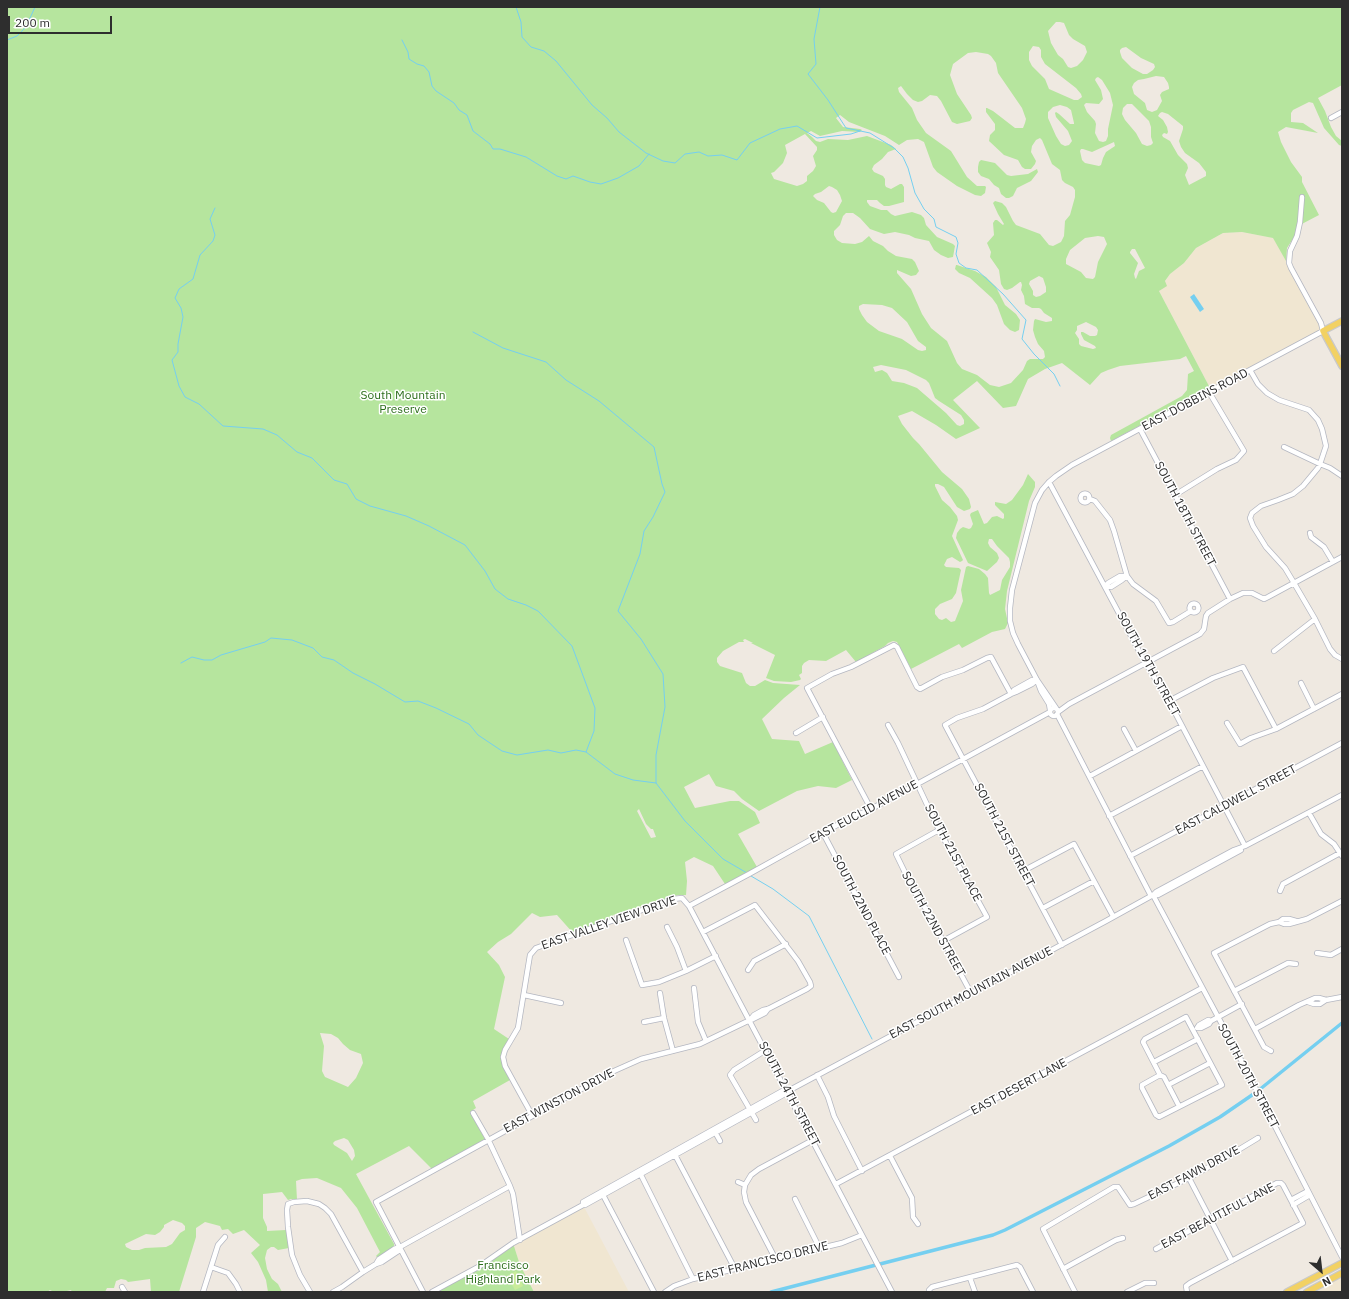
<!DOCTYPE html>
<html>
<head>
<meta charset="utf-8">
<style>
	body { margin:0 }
	#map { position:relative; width:1349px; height:1299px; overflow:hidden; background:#efe9e1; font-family:"IBM Plex Sans",sans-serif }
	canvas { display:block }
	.frame { position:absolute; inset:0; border:8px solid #2e2e2e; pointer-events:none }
	.north { position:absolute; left:1301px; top:1251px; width:40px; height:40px; -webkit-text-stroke:3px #fff; paint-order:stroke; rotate:152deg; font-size:11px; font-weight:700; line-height:16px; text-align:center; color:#2e2e2e }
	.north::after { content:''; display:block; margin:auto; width:14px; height:18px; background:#2e2e2e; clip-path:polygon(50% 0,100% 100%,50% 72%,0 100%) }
	.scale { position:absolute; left:8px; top:16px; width:104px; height:18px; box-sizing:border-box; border:2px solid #2e2e2e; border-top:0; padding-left:5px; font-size:12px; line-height:14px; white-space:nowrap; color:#2e2e2e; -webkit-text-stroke:3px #fff; paint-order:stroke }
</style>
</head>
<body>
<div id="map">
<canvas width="1349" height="1299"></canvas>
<div class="frame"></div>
<div class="north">N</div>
<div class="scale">200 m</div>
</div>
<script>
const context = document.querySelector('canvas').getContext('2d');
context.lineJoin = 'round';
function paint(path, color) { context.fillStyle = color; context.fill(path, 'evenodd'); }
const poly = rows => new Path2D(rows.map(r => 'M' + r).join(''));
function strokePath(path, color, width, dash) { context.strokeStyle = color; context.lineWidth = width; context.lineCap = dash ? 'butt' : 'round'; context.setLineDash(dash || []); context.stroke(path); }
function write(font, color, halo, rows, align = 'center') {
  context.font = font + ' "IBM Plex Sans",sans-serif'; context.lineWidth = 3; context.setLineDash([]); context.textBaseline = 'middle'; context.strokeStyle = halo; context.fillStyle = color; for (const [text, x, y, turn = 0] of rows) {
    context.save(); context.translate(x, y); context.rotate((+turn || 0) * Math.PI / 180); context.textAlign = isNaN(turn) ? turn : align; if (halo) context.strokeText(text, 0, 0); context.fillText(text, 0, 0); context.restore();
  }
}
paint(poly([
	[1242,232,1274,238,1322,329,1210,388,1159,291,1170,274,1184,263,1196,248,1223,233],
	[583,1205,629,1292,534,1292,520,1265,513,1243],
	[1342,1277,1342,1292,1320,1292,1319,1290]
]), '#f0e6d1');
paint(poly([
	[7,7,1342,7,1342,85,1318,98,1325,111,1331,127,1336,136,1342,141,1342,146,1339,145,1324,128,1313,103,1309,102,1293,110,1291,113,1291,122,1303,123,1318,133,1286,127,1278,132,1281,142,1291,162,1302,177,1302,182,1319,215,1298,226,1296,234,1287,248,1286,261,1273,238,1242,232,1223,233,1196,248,1184,263,1170,274,1165,281,1167,286,1159,291,1210,388,1111,441,1110,438,1111,435,1182,396,1187,390,1188,374,1194,371,1186,356,1180,359,1120,366,1108,370,1101,373,1090,385,1062,363,1045,369,1028,379,1016,406,1003,408,977,381,953,400,980,428,956,439,936,425,912,411,898,416,902,424,913,438,919,444,942,472,962,489,969,499,971,507,970,509,964,511,957,507,944,487,938,484,935,484,935,486,942,500,950,507,957,516,958,520,952,536,963,560,962,561,960,562,952,557,947,559,944,565,946,567,959,568,961,570,956,593,952,599,940,604,935,609,935,614,939,619,942,620,946,618,951,622,955,621,963,601,961,590,966,567,968,566,979,569,985,574,988,578,989,593,990,595,1000,590,1002,580,1010,567,1010,562,1009,558,997,546,992,539,989,539,988,543,990,547,997,553,999,558,997,562,987,571,968,563,956,538,957,533,960,529,963,527,969,529,971,528,973,524,970,515,971,513,978,510,984,524,987,523,992,517,997,516,1003,519,1004,518,1004,514,995,505,995,502,1006,504,1012,500,1023,485,1028,474,1035,482,1035,487,1029,501,1007,591,1005,609,1008,623,1005,629,992,632,962,648,959,644,911,669,897,642,893,641,888,643,885,646,856,662,846,650,826,661,809,660,804,663,802,666,802,673,799,675,801,679,800,680,791,682,774,681,766,678,775,655,751,643,753,643,745,639,743,640,744,642,739,642,723,651,717,658,717,662,720,666,742,673,746,683,750,686,755,686,765,680,773,683,800,685,784,698,762,719,772,739,799,741,805,754,833,742,852,780,836,788,818,786,797,791,759,811,742,799,734,791,716,786,709,774,684,787,695,808,730,801,739,801,755,812,760,823,738,834,757,867,725,884,713,866,694,857,685,862,687,881,686,895,678,895,656,902,654,902,613,915,613,918,573,933,557,915,540,917,532,913,511,934,498,942,487,952,499,965,505,977,494,1029,509,1039,502,1053,501,1059,503,1066,510,1080,473,1101,476,1108,470,1112,485,1139,432,1169,409,1146,356,1174,394,1244,394,1247,378,1258,376,1256,380,1252,357,1208,341,1188,317,1178,302,1179,296,1181,297,1200,291,1199,288,1200,282,1192,263,1194,263,1218,267,1227,267,1231,286,1230,289,1248,278,1250,274,1247,271,1247,267,1250,265,1258,267,1269,272,1279,278,1284,282,1292,268,1292,266,1280,258,1262,251,1253,260,1245,244,1230,233,1234,228,1229,222,1230,220,1226,205,1222,196,1228,196,1237,179,1292,151,1292,150,1279,128,1282,126,1280,121,1279,116,1281,114,1288,107,1288,105,1292,72,1292,71,1290,63,1292,54,1292,50,1290,47,1292,7,1292],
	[1056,22,1060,22,1064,23,1069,35,1073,39,1085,46,1087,52,1083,60,1077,66,1071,68,1068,67,1063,59,1058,55,1051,43,1048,31],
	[1033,46,1039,47,1041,50,1041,57,1045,64,1076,88,1081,94,1082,97,1078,100,1074,100,1049,89,1045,79,1032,66,1029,60,1029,52],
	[1126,47,1141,58,1154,64,1155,67,1153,70,1147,74,1143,74,1132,68,1122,58,1120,52,1120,50,1122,48],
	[976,52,988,54,991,56,996,63,998,73,1022,108,1026,119,1025,123,1023,128,1015,128,993,111,987,108,986,108,986,112,995,124,995,130,990,135,989,141,1004,155,1018,160,1022,167,1025,169,1031,169,1035,164,1036,161,1031,152,1032,146,1036,140,1040,138,1042,140,1052,164,1060,170,1062,180,1065,183,1073,187,1075,190,1075,197,1070,215,1065,221,1064,236,1061,242,1053,246,1049,245,1040,234,1016,225,1013,221,1006,207,1002,203,995,201,993,203,998,214,1004,224,1003,225,997,220,995,220,993,223,994,235,987,243,991,252,990,257,999,270,1001,284,1004,289,1007,290,1012,288,1020,282,1021,282,1022,285,1021,290,1024,296,1025,304,1032,308,1039,308,1041,309,1044,313,1052,318,1052,321,1046,322,1035,319,1034,321,1033,330,1035,337,1038,344,1044,351,1045,357,1043,359,1030,359,1027,361,1023,370,1011,383,999,387,990,385,977,375,962,369,957,363,947,341,931,328,922,314,911,289,897,273,897,270,911,276,916,275,919,271,915,262,912,259,896,256,888,251,883,246,873,241,869,236,862,242,855,244,842,243,837,240,834,235,834,231,840,225,843,216,846,213,853,213,860,218,870,229,884,234,895,232,909,235,915,238,929,241,934,250,941,255,948,258,953,257,955,246,953,244,937,237,926,225,924,218,921,215,912,212,895,216,891,214,887,210,881,210,870,206,867,202,867,200,877,200,880,203,884,206,889,206,904,202,904,187,902,184,900,184,891,189,886,187,885,185,885,179,883,176,874,172,872,169,874,165,882,159,888,152,896,149,891,145,867,136,848,140,828,139,820,142,816,141,812,137,807,133,811,131,820,136,842,131,860,132,862,130,860,129,843,127,836,118,840,115,849,122,885,136,899,145,907,140,918,139,924,142,933,167,937,172,957,186,975,195,981,196,985,193,986,187,985,186,977,186,967,177,951,151,926,133,917,120,912,108,899,92,898,88,901,86,907,94,913,100,918,102,922,101,930,95,937,96,941,101,952,122,957,124,970,121,972,118,971,115,957,94,950,75,953,64,968,53],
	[1156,76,1164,77,1168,83,1169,87,1169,89,1162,92,1160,95,1162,101,1157,110,1152,112,1147,110,1145,103,1134,94,1132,87,1134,83,1138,80,1144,79],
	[1098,77,1102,80,1110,93,1113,105,1108,129,1108,136,1106,141,1103,142,1099,141,1095,133,1096,124,1095,121,1087,112,1084,105,1086,103,1099,104,1103,99,1101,90,1095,80,1096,78],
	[1127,104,1132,104,1149,121,1151,127,1151,137,1153,143,1151,145,1147,146,1142,144,1136,133,1125,120,1122,114,1123,108],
	[1060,105,1067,107,1071,110,1074,123,1074,124,1070,124,1059,114,1056,112,1055,113,1056,117,1068,131,1072,141,1069,145,1065,146,1061,144,1056,136,1048,118,1048,112,1053,107],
	[1162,112,1168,114,1183,126,1183,129,1179,141,1181,147,1185,153,1199,163,1206,172,1206,176,1189,185,1185,175,1188,168,1187,164,1178,155,1170,141,1163,137,1162,135,1164,133,1167,134,1168,132,1167,127,1163,120,1158,116,1160,113],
	[805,134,817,147,817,150,813,156,816,166,813,171,807,176,807,181,803,184,797,186,774,179,771,173,774,172,783,163,787,153,785,145],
	[1114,142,1115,146,1106,152,1103,158,1101,165,1099,166,1085,163,1082,160,1080,151,1081,149,1083,149,1092,152],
	[829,186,832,187,837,190,840,195,842,201,836,212,833,213,831,212,824,203,817,200,813,196,815,194,821,192],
	[1098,236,1104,237,1107,244,1098,262,1095,277,1093,279,1086,278,1081,272,1066,264,1066,259,1070,250,1085,238],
	[1132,249,1135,249,1145,268,1139,271,1136,279,1135,278,1134,274,1138,263,1130,253,1130,252],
	[1039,276,1043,278,1046,287,1046,292,1040,296,1036,297,1033,295,1033,291,1029,284,1030,281],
	[863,304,882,305,892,308,907,322,918,341,926,347,926,350,922,351,918,350,902,339,879,331,867,322,862,315,859,309,859,306],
	[1086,322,1096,327,1098,330,1097,335,1095,336,1090,336,1083,332,1081,332,1081,334,1084,340,1095,346,1096,348,1093,349,1081,346,1079,344,1079,339,1075,333,1077,330,1077,326],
	[881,365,906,370,926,380,929,383,935,398,939,401,961,415,964,420,964,424,960,426,957,425,946,413,917,388,904,383,892,381,887,373,882,370,875,372,873,367],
	[639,809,646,824,651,829,653,829,656,837,651,838,637,811],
	[320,1033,331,1034,338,1038,343,1044,350,1050,361,1054,363,1063,356,1078,348,1087,325,1077,322,1071,324,1046],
	[344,1138,348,1140,354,1150,355,1156,352,1161,347,1153,334,1145,333,1143,335,1141],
	[173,1220,182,1223,185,1226,185,1230,180,1233,172,1244,166,1247,145,1248,139,1250,132,1250,126,1247,125,1244,146,1234,155,1235,160,1232,164,1227,164,1225],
	[981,160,995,163,1007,175,1011,176,1028,174,1037,169,1038,172,1031,181,1017,188,1013,196,1009,198,1006,198,1001,194,999,188,994,185,989,179,981,176,978,172,978,167,979,162],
	[956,265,957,265,975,271,986,277,996,287,1005,305,1016,314,1020,320,1019,330,1015,332,1010,330,1004,324,997,305,992,298,970,278,959,273,955,269],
	[513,1243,520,1265,534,1292,432,1292]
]), '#b6e59e');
paint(poly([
	[516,1271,523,1286,515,1290,507,1276]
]), '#c9ec9a');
paint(poly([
	[1194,294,1204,309,1200,312,1190,297]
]), '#75cff0');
strokePath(poly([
	[516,7,521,22,522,37,531,47,544,51,556,61,592,105,607,118,619,132,646,153,663,161,675,163,685,154,699,152,708,156,722,155,737,160,750,143,780,129,797,126,817,138,851,134,860,131],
	[820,7,814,39,816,64,808,74,828,100,846,128,870,133,894,148,903,157,908,168,915,193,924,209,934,219,936,227,956,237,958,243,956,254,959,263,966,268,977,270,1003,294,1026,320,1022,339,1034,354,1054,374,1060,386],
	[7,40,17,36,26,27,35,7],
	[402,40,408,52,409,59,417,64,424,66,429,72,432,86,436,91,454,103,459,110,467,115,473,131,490,144,493,149,500,149,526,157,557,176,566,179,573,176,590,182,601,184,618,178,639,166,649,154],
	[215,208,210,219,215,235,213,241,200,255,193,279,179,289,175,298,181,308,183,317,178,344,178,352,172,360,179,386,185,397,199,404,223,426,263,429,277,435,297,452,312,458,334,480,347,484,356,499,370,506,406,516,429,526,465,545,485,571,495,589,508,599,526,605,538,611,572,646,595,708,594,731,586,752,615,774,633,780,656,783],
	[473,332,503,348,546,362,566,380,599,401,654,447,662,484,665,492,653,517,644,531,640,554,618,611,641,639,663,674,665,707,656,755,656,783,685,821,723,859,747,873],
	[181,663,192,657,204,660,212,660,221,655,265,642,271,638,292,640,313,648,322,657,334,660,353,673,375,684,405,702,418,701,436,708,469,724,478,735,502,751,517,755,548,750,561,753,576,750,586,752],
	[751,876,773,889,809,916,872,1039]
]), '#75cff0', 1);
strokePath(poly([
	[1259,1090,1342,1023],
	[880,1264,993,1235,1005,1230,1169,1146,1220,1117,1255,1093],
	[771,1292,876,1265]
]), '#75cff0', 3.5);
const minor = poly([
	[1331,118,1342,112],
	[1250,370,1258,384,1267,393,1279,400,1309,410,1318,420,1322,429,1326,446,1320,464,1330,468,1342,476],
	[1140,429,1230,599],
	[1284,447,1320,464,1318,468,1303,486,1293,494,1278,500,1261,506,1252,513,1250,518,1253,526,1266,547,1285,568,1294,583,1315,619,1330,649,1335,655,1342,659],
	[1049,482,1146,664,1169,701,1245,846],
	'1080.5 498a4.5 4.5 0 1 1 9 0a4.5 4.5 0 1 1-9 0Z',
	[1175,495,1217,469,1236,460,1244,451,1209,392],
	[1090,499,1095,501,1110,520,1114,531,1127,576,1133,584,1156,601,1169,623,1173,622,1191,611],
	[1310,533,1311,537,1324,547,1333,562],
	[1105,586,1108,583,1120,576,1127,576],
	[1105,586,1111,587,1122,580,1127,576],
	'1189.5 608a4.5 4.5 0 1 1 9 0a4.5 4.5 0 1 1-9 0Z',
	[1274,651,1315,619],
	[1037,680,1032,684,1016,692,1011,694,983,709,957,718,945,725,1062,945],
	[1038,683,1041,691,1049,704,1050,710],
	[1301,683,1314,709],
	[1011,694,1014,690,1032,680,1037,680],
	[1169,701,1213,678,1243,667,1276,729],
	'1050 712a4 4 0 1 1 8 0a4 4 0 1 1-8 0Z',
	[1056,708,1037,680,1018,644,1013,633,1010,621,1010,608,1012,590,1035,503,1042,490,1049,482,1056,476,1072,465,1323,331,1321,323,1291,268,1289,263,1290,251,1297,236,1300,222,1302,197],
	[1058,712,1069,704,1200,634,1204,629,1206,616,1208,613,1230,599,1243,593,1252,593,1264,599,1268,597,1342,557],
	[1057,714,1151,896],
	[1227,723,1240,744,1251,738,1276,729,1342,694],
	[888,725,898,743,939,830,987,917,943,941],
	[1124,729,1136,751],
	[796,733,823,717],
	[1090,776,1182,726],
	[871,809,807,688,832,674,851,667,894,645,897,647,917,687,920,689,942,677,963,670,987,658,991,657,1011,694],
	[1309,813,1321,834,1334,844,1342,856],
	[1109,816,1203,766],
	[939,830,896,854,914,891,926,909,971,993],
	[823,833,899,977],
	[1130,856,1342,743],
	[1023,871,1074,844,1113,916],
	[1280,891,1283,884,1340,853],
	[1153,895,1241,1060,1342,1257],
	[1153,895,1158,895,1241,850],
	[689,906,749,874,848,819,871,809,1050,712],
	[1043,908,1094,881],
	[1279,922,1284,924,1289,924,1307,919,1342,901],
	[667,927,677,947,686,971],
	[703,932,755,905,798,961,810,982,811,986,807,989,768,1009,763,1010,754,1015,750,1020],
	[626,940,642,985,659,982,686,971,716,956],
	[1317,953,1331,955,1342,949],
	[748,970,754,961,786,944],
	[694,988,698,1022,706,1041],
	[1234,991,1288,963,1296,964],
	[660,993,664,1018,673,1051],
	[524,995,561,1003],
	[1308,1002,1314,1004,1320,1004,1326,1000],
	[1211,1021,1208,1020,1199,1025,1197,1028,1201,1028,1209,1024,1211,1021,1242,1004],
	[644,1022,664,1018],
	[1255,1029,1299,1005,1315,998,1319,998,1326,1000,1342,997],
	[1271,1051,1264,1047,1214,953,1270,924,1279,922,1283,919,1289,919,1296,921],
	[1154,1062,1198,1039],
	[817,1075,828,1097,834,1116,862,1171],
	[1160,1075,1142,1085,1142,1088,1156,1115,1159,1117,1222,1085,1186,1017,1145,1039,1143,1042,1160,1075,1164,1077,1179,1106],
	[1168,1085,1210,1063],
	[473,1113,488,1139,510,1186,513,1194,520,1240],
	[532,1115,505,1066,503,1057,505,1050,518,1028,530,955,536,948,673,899,682,898,689,906,892,1292],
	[756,1120,730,1075,734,1070,766,1050],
	[715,1132,720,1141],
	[674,1153,735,1269],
	[890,1156,912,1198,913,1217,918,1224],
	[640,1173,693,1279],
	[1189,1178,1232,1261],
	[738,1182,745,1185],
	[836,1184,1202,988],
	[602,1193,654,1292],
	[795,1199,820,1249],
	[1291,1200,1308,1191],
	[583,1205,583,1202,784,1090,788,1091],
	[1293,1205,1310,1195],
	[1156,1249,1277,1183,1281,1183,1283,1185,1303,1223,1190,1283,1186,1286,1187,1292],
	[776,1260,746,1202,744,1192,745,1185,751,1175,759,1169,813,1140],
	[376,1264,379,1259,394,1249,400,1247,510,1186],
	[211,1267,228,1273,236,1284,240,1292],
	[1063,1269,1116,1240,1123,1238],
	[970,1278,975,1292],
	[122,1287,125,1292],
	[203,1292,218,1245,225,1237],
	[310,1292,300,1275,292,1255,288,1227,287,1210,288,1204,294,1202,307,1201,319,1204,325,1208,331,1214,363,1272],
	[333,1292,342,1287,363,1272,376,1264,382,1262,397,1252,400,1247],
	[423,1292,376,1202,614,1071,641,1059,700,1044,750,1020,753,1019,765,1013,768,1009],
	[432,1292,480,1266,513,1243,583,1205,585,1205,603,1195,785,1094,788,1091,1106,921,1153,895,1156,892,1234,850,1245,846,1342,795],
	[665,1292,674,1286,693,1279,842,1243,862,1235],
	[929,1292,929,1290,932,1287,1017,1265,1020,1267,1033,1292],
	[1075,1292,1043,1229,1114,1187,1118,1187,1130,1205,1134,1204,1189,1178,1225,1158,1258,1138],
	[1127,1292,1145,1283,1154,1283]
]);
const major = poly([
	[1342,321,1323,331,1342,366],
	[1287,1292,1342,1263],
	[1307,1292,1342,1273]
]);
strokePath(minor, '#b4b7c1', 6);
strokePath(major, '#c9c9c9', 8);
strokePath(minor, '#fff', 4.5);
strokePath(major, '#f2d163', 5.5);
write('12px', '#2c6e1b', '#fff', [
	["South Mountain",403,396],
	["Preserve",403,410],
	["Francisco",503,1266],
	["Highland Park",503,1280]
]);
write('12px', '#2e2e2e', '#fff', [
	["EAST DOBBINS ROAD",1195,400,-28],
	["SOUTH 18TH STREET",1185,514,62],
	["SOUTH 19TH STREET",1148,664,61],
	["EAST CALDWELL STREET",1236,800,-28],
	["EAST EUCLID AVENUE",864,812,-28],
	["SOUTH 21ST STREET",1004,835,62],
	["SOUTH 21ST PLACE",953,853,62],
	["SOUTH 22ND PLACE",861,905,62],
	["EAST VALLEY VIEW DRIVE",609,923,-19],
	["SOUTH 22ND STREET",933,924,61],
	["EAST SOUTH MOUNTAIN AVENUE",971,993,-28],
	["SOUTH 20TH STREET",1248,1076,62],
	["EAST DESERT LANE",1019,1087,-28],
	["SOUTH 24TH STREET",789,1094,62],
	["EAST WINSTON DRIVE",559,1101,-28],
	["EAST FAWN DRIVE",1194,1173,-28],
	["EAST BEAUTIFUL LANE",1218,1216,-28],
	["EAST FRANCISCO DRIVE",763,1262,-14]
]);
</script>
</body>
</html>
